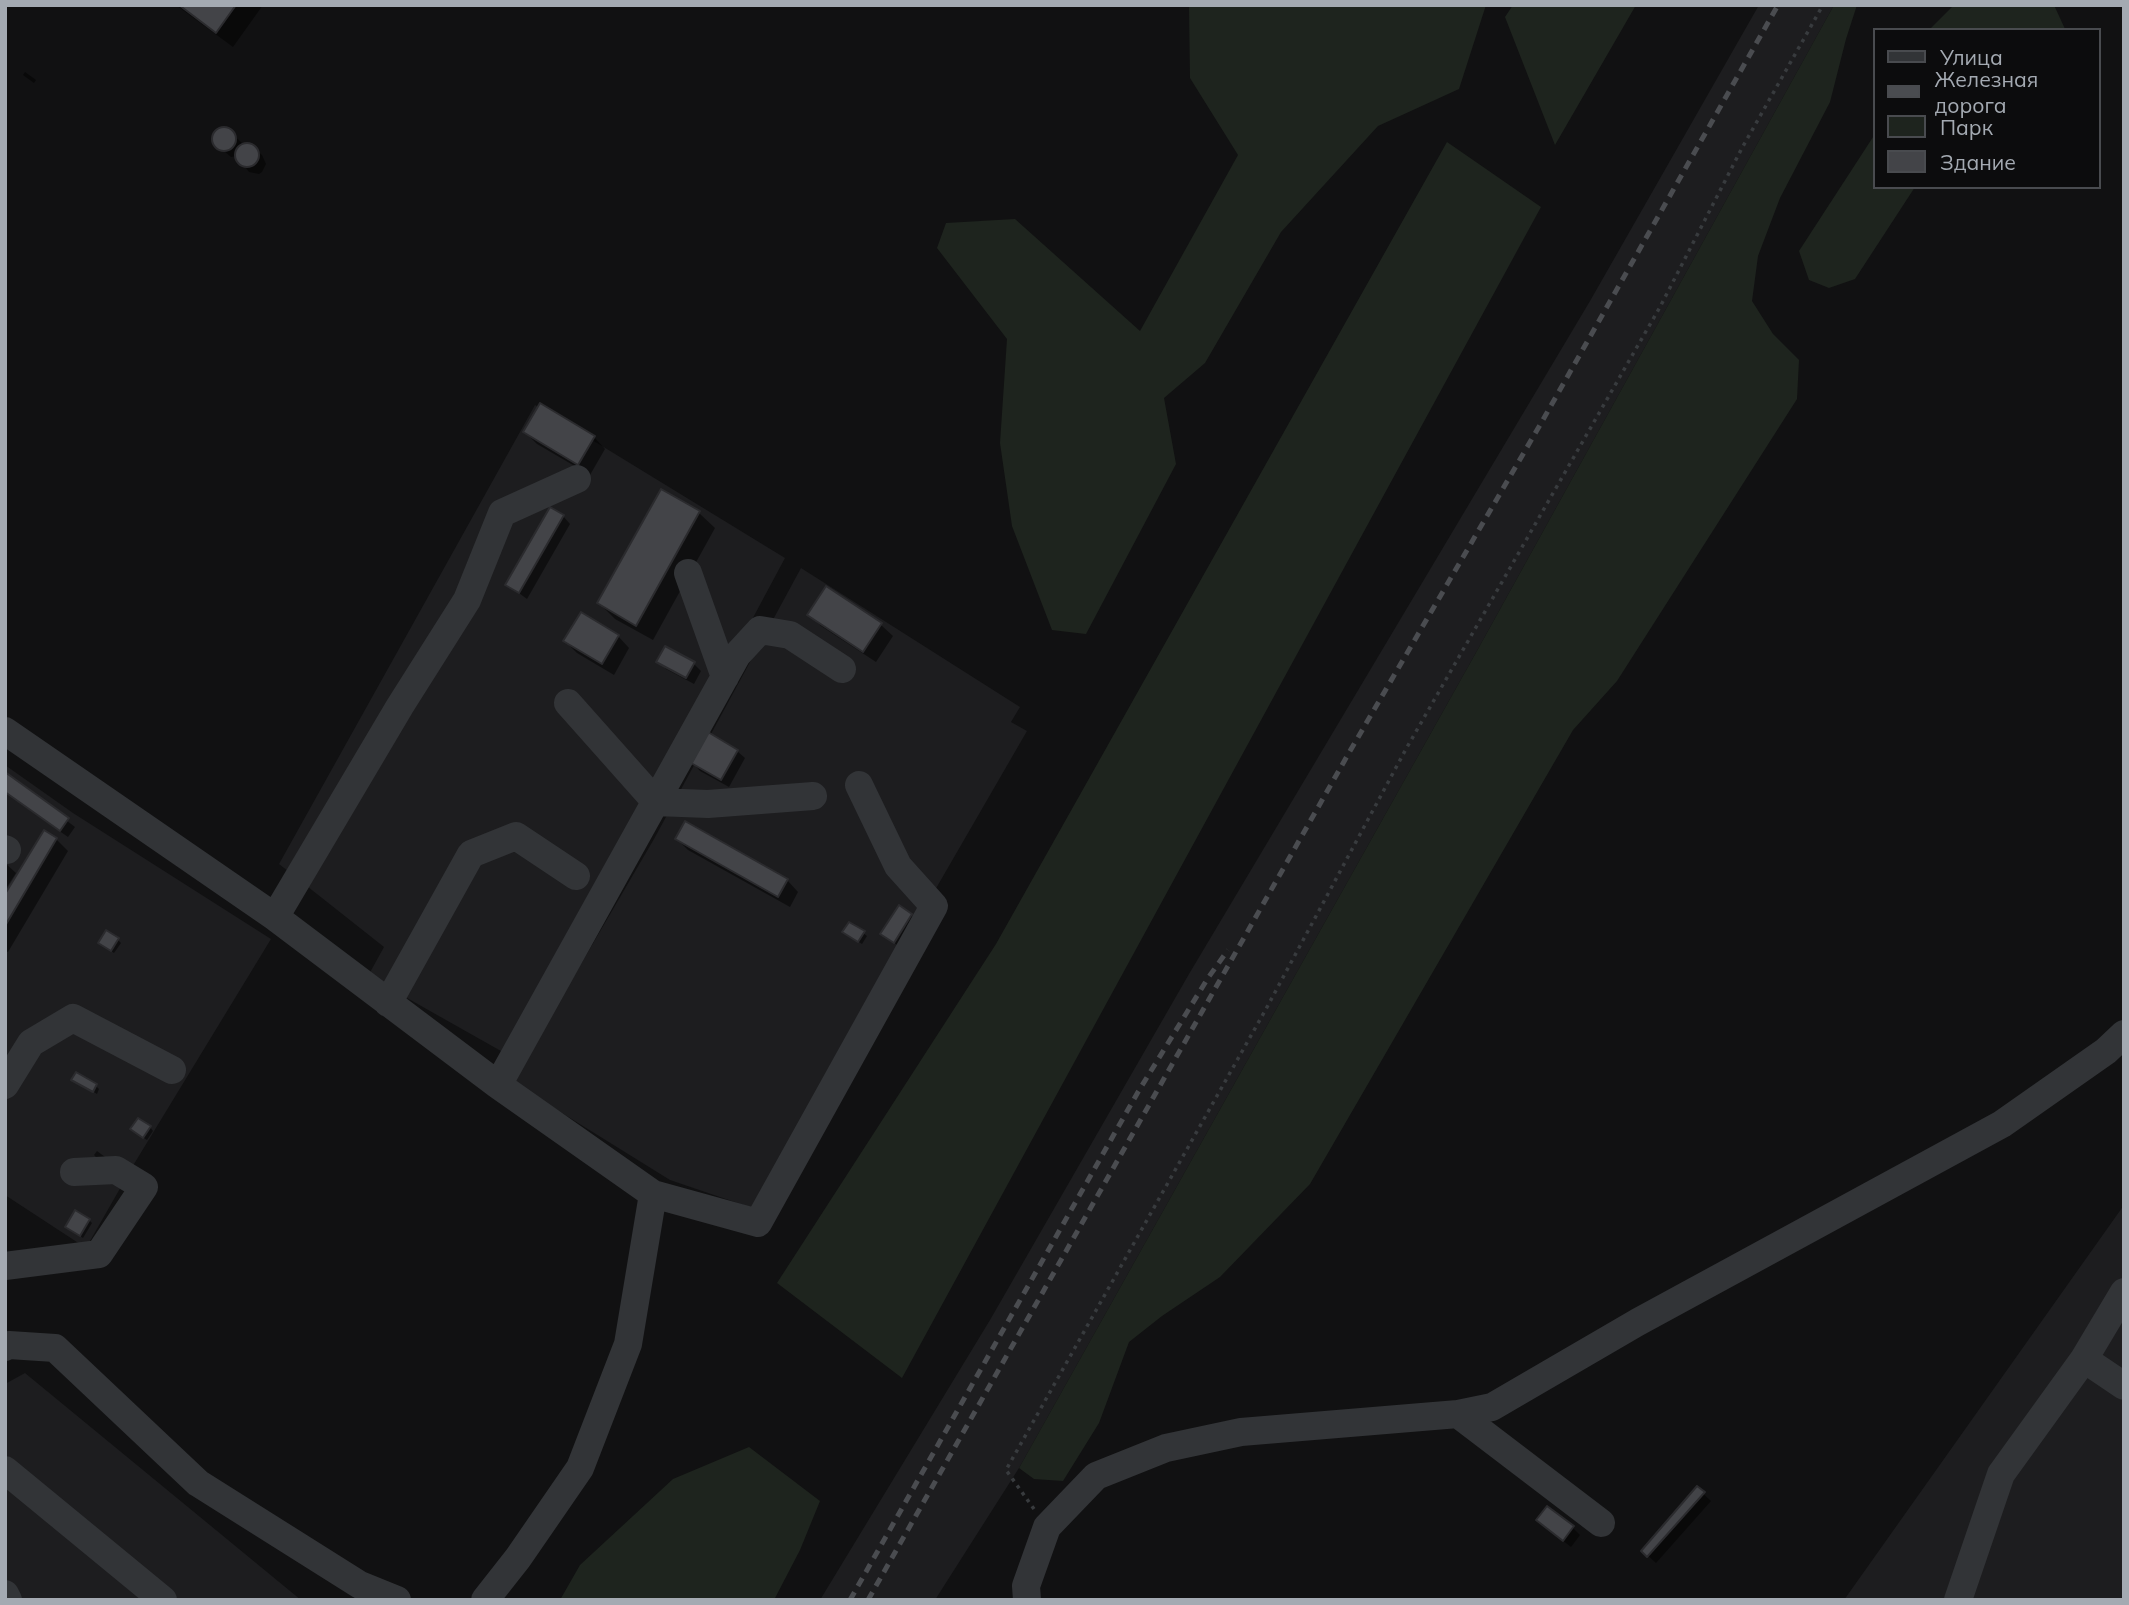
<!DOCTYPE html>
<html>
<head>
<meta charset="utf-8">
<style>
	body { margin:0 }
	#map { position:relative; width:2129px; height:1605px; overflow:hidden; background:#111112; font-family:Mulish,sans-serif }
	canvas { display:block }
	.frame { position:absolute; inset:0; border:7px solid #a4aab2; pointer-events:none }
	.legend { position:absolute; left:1873px; top:28px; width:228px; height:161px; box-sizing:border-box; background:#0c0c0d; border:2px solid #494b4f; margin:0; padding:9px 12px; list-style:none; font-size:21px; color:#a4aab2 }
	.legend li { display:flex; align-items:center; gap:14px; height:35px }
	.legend b { width:35px; border:2px solid #494b4f }
</style>
</head>
<body>
<div id="map">
<canvas width="2129" height="1605"></canvas>
<div class="frame"></div>
<ul class="legend">
<li><b style="height:9px;background:#323437"></b>Улица</li>
<li><b style="height:9px;background:#4a4c50"></b>Железная дорога</li>
<li><b style="height:19px;background:#1e241e"></b>Парк</li>
<li><b style="height:19px;background:#434448"></b>Здание</li>
</ul>
</div>
<script>
const context = document.querySelector('canvas').getContext('2d');
context.lineJoin = 'round';
function paint(path, color) { context.fillStyle = color; context.fill(path, 'evenodd'); }
const poly = rows => new Path2D(rows.map(r => 'M' + r).join(''));
function strokePath(path, color, width, dash) { context.strokeStyle = color; context.lineWidth = width; context.lineCap = dash ? 'butt' : 'round'; context.setLineDash(dash || []); context.stroke(path); }
paint(poly([
	[1759,5,1834,5,1478,649,1019,1468,935,1600,820,1600,990,1320,1189,974,1590,301],
	[535,405,785,558,710,698,508,1055,368,976,384,947,279,864],
	[801,568,1020,707,1011,722,1027,731,890,968,758,1210,670,1180,512,1082,654,839],
	[5,765,73,813,271,939,134,1164,86,1248,5,1195],
	[2124,1205,2124,1600,1844,1600],
	[25,1373,301,1600,5,1600,5,1384]
]), '#1d1d1f');
paint(poly([
	[1189,5,1486,5,1459,89,1378,126,1281,232,1205,363,1164,398,1176,464,1086,634,1052,630,1012,526,1000,443,1007,339,937,248,946,223,1015,219,1140,331,1238,155,1190,78],
	[1513,5,1636,5,1555,145,1505,17],
	[1834,5,1857,5,1846,39,1830,102,1780,198,1758,256,1752,301,1773,334,1799,360,1797,399,1617,681,1573,730,1310,1184,1220,1277,1162,1316,1129,1342,1099,1423,1063,1481,1034,1479,1019,1468,1478,649],
	[1954,5,2054,5,2065,29,1929,30],
	[1875,134,1875,187,1915,187,1855,279,1829,288,1809,280,1799,251],
	[1447,142,1541,207,902,1378,777,1283,996,944],
	[749,1447,820,1501,800,1550,774,1600,560,1600,580,1565,673,1479]
]), '#1e241e');
paint(poly([
	[176,5,263,5,233,47],
	[25,72,36,80,34,83,23,75],
	[227,129,242,143,242,147,250,145,262,155,266,164,262,172,259,174,249,172,237,156,231,157,215,143,215,134,217,131],
	[525,432,594,437,605,449,590,475,537,444],
	[661,491,699,513,715,528,653,640,615,619,599,603],
	[563,516,570,524,527,599,508,585],
	[827,589,881,625,893,636,876,662,821,626,810,615],
	[618,636,629,648,614,675,577,653,565,641],
	[659,661,694,664,701,671,694,684,666,669],
	[737,751,745,758,729,787,700,771,693,763],
	[5,774,75,827,68,837,5,793],
	[44,832,56,839,68,851,8,952,5,951,5,897],
	[677,839,787,880,798,892,790,907,688,850],
	[5,863,16,873,5,890],
	[911,915,919,922,902,949,882,933],
	[863,933,867,936,862,944,848,935],
	[118,940,121,943,114,953,104,946],
	[74,1080,96,1086,99,1089,97,1094],
	[150,1127,153,1131,147,1140,135,1132],
	[97,1151,105,1157,97,1158,94,1155],
	[89,1220,92,1223,83,1238,71,1230],
	[1698,1489,1711,1501,1656,1563,1643,1551],
	[1546,1527,1573,1528,1580,1535,1571,1547]
]), '#0007');
const building = poly([
	[179,5,236,5,216,33,179,5],
	'212 139a12 12 0 1 1 24 0a12 12 0 1 1-24 0Z',
	'235 155a12 12 0 1 1 24 0a12 12 0 1 1-24 0Z',
	[540,403,595,436,578,465,523,432,540,403],
	[661,489,700,511,636,626,597,603,661,489],
	[550,507,564,515,519,593,505,585,550,507],
	[826,586,882,623,863,652,807,615,826,586],
	[581,612,619,635,602,664,563,641,581,612],
	[665,646,695,662,686,678,656,662,665,646],
	[708,732,738,750,721,780,691,763,708,732],
	[5,772,69,818,60,831,5,792,5,772],
	[685,821,788,879,778,897,675,839,685,821],
	[44,830,57,838,5,926,5,894,44,830],
	[899,905,912,914,894,943,880,934,899,905],
	[849,922,865,931,858,942,842,932,849,922],
	[106,930,119,938,111,951,98,943,106,930],
	[76,1072,97,1084,93,1092,71,1080,76,1072],
	[138,1118,151,1126,143,1138,130,1129,138,1118],
	[75,1210,90,1219,80,1236,65,1227,75,1210],
	[1697,1486,1705,1492,1647,1557,1641,1551,1697,1486],
	[1547,1506,1574,1526,1563,1541,1536,1520,1547,1506]
]);
paint(building, '#434448');
strokePath(building, '#2b2b2e', 2);
strokePath(poly([
	[1034,1509,1006,1470,1266,1009,1406,749,1660,307,1742,148,1823,5]
]), '#383b3e', 3.5, [3.5, 5]);
strokePath(poly([
	[688,573,725,677],
	[568,703,656,802,708,804,813,796],
	[5,731,275,917,498,1085,737,655,760,630,790,635,842,669],
	[5,849,7,850],
	[275,917,400,706,467,600,502,513,577,479],
	[388,1003,471,854,516,836,576,876],
	[5,1085,31,1043,73,1018,172,1070],
	[653,1194,758,1223,934,906,898,866,859,785],
	[5,1266,99,1254,144,1187,116,1170,74,1172],
	[5,1347,9,1345,55,1348,198,1483,360,1585,397,1600],
	[2084,1359,2124,1386],
	[1458,1414,1601,1523],
	[5,1470,163,1600],
	[5,1594,8,1600],
	[485,1600,518,1558,580,1468,628,1344,653,1194,498,1085],
	[1027,1600,1026,1586,1047,1527,1096,1476,1166,1448,1241,1432,1458,1414,1492,1407,1638,1322,2002,1124,2106,1051,2124,1034],
	[1958,1600,2001,1474,2084,1359,2124,1292]
]), '#323437', 28);
strokePath(poly([
	[850,1600,1138,1092,1208,978,1228,950],
	[868,1600,1350,751,1540,425,1778,5]
]), '#4a4c50', 5, [9, 7]);
</script>
</body>
</html>
